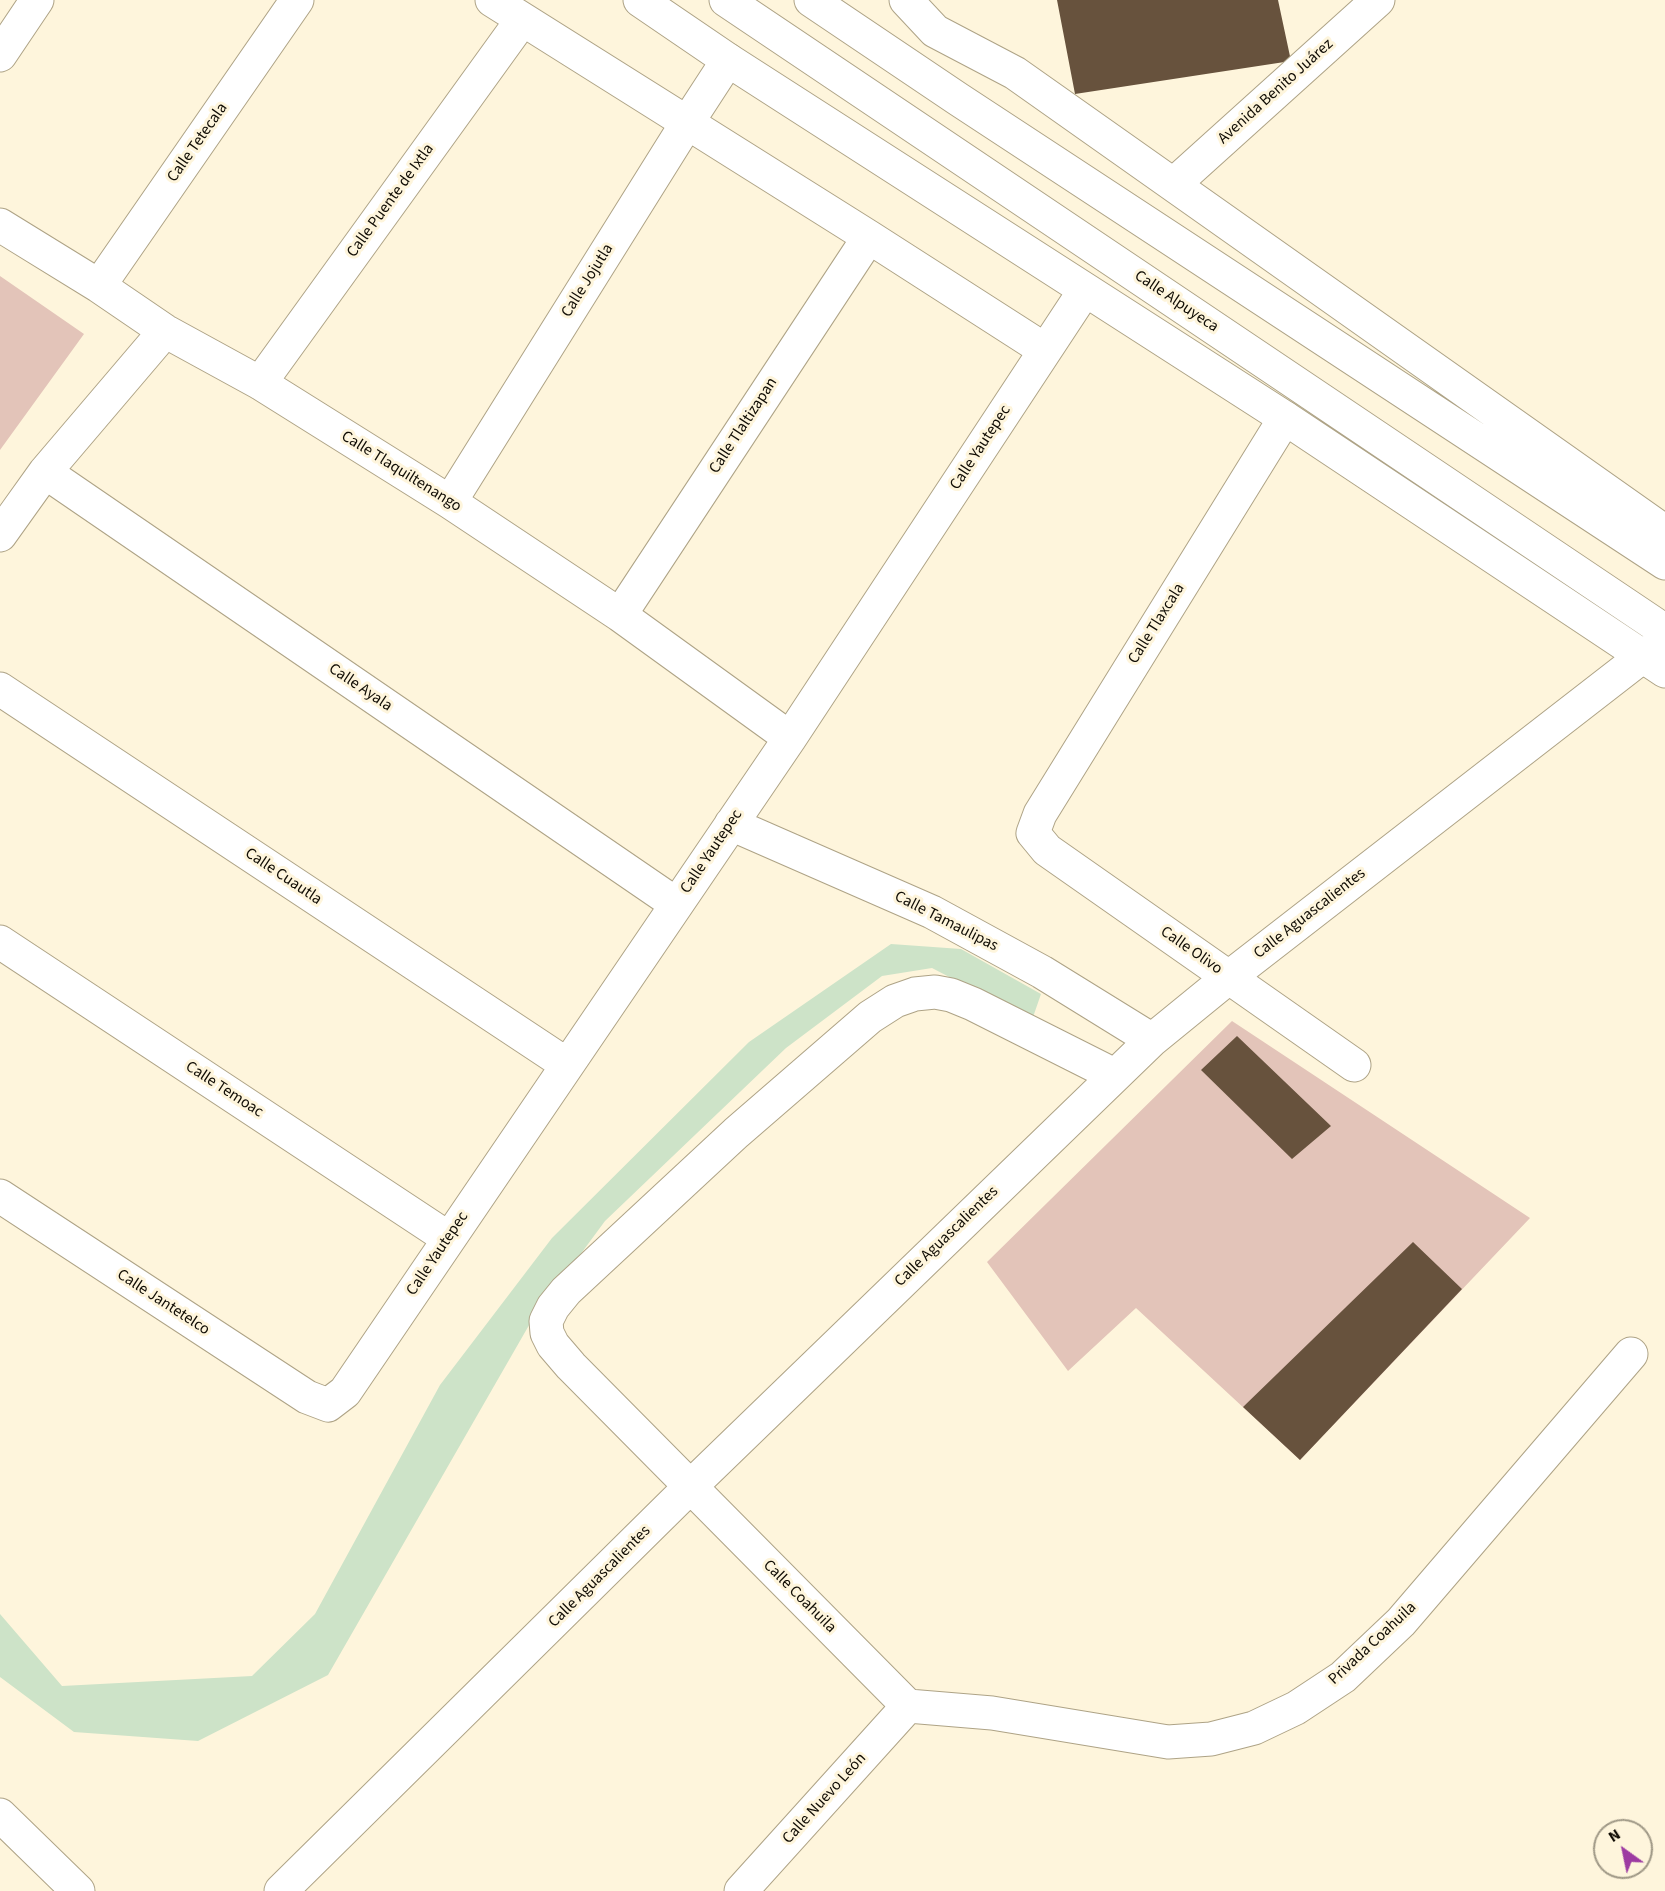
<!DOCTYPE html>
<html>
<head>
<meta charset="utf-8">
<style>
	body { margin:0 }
	#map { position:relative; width:1665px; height:1891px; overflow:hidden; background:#fef5dc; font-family:"Source Sans 3",sans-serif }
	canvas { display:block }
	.north { position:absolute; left:1593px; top:1819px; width:60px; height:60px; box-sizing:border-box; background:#fef5dc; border:2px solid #9f9886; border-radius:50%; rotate:327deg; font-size:16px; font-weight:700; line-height:24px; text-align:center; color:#100c04 }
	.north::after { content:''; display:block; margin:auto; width:21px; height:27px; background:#9d3ba2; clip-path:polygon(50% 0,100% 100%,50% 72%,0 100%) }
</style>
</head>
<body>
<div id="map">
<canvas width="1665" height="1891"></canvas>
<div class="north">N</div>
</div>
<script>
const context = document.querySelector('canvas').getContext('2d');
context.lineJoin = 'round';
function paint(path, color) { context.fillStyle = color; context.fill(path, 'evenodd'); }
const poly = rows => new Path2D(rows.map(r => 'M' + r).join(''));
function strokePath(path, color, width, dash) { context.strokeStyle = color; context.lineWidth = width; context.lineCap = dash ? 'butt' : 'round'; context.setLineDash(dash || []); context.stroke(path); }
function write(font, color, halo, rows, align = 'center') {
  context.font = font + ' "Source Sans 3",sans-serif'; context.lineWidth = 6; context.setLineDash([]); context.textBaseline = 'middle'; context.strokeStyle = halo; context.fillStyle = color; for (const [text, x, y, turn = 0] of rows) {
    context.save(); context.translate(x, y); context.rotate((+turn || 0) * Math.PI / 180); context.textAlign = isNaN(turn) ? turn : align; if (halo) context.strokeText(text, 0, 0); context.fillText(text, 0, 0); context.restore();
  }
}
paint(poly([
	[0,276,84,334,0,450],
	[1232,1021,1530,1218,1300,1460,1136,1308,1068,1371,987,1262]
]), '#e3c4b9');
paint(poly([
	[891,944,961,949,1041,994,1032,1020,932,968,882,976,786,1048,605,1221,532,1320,328,1675,198,1741,74,1732,0,1677,0,1614,62,1686,252,1676,315,1614,440,1385,552,1238,749,1042]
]), '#cde3c8');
paint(poly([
	[1057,0,1278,0,1291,61,1075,94],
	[1237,1036,1331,1126,1292,1159,1201,1070],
	[1413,1242,1462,1289,1300,1460,1243,1407]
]), '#67523d');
const minor = poly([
	[492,0,869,237,1045,350],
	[0,55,37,0],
	[1174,184,1378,0],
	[0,225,99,286,165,331,260,383,450,502,620,615,790,738],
	[99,286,297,0],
	[260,383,522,20],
	[1285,418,1040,814,1033,833,1047,850,1354,1065],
	[45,472,676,904],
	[450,502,687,123,728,60],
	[0,535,45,472,165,331],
	[620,615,869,237],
	[0,689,566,1064],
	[731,824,932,912,1042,972,1152,1040],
	[0,942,448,1238],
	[0,1196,307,1397,328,1405,345,1392,790,738,1085,290],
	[908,1706,571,1366,553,1345,547,1333,546,1321,553,1307,566,1291,736,1133,870,1017,895,1001,915,994,935,992,951,995,973,1004,1114,1075],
	[908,1706,992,1713,1168,1742,1211,1739,1254,1728,1296,1708,1343,1677,1401,1622,1631,1354],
	[0,1815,78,1891],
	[281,1891,690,1487,1152,1040,1228,978,1643,656,1665,642],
	[741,1891,908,1706]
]);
const major = poly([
	[640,0,728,60,1285,418,1665,671],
	[726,0,1665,631],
	[811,0,958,99,1665,563],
	[906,0,935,31,1015,73,1665,532]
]);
strokePath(minor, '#aea386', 35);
strokePath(major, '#aea386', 35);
strokePath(minor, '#fff', 33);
strokePath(major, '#fff', 33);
write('16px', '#100c04', '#fef5dc', [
	["Avenida Benito Juárez",1276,92,-42],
	["Calle Tetecala",198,143,-55],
	["Calle Puente de Ixtla",391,201,-54],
	["Calle Jojutla",588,281,-58],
	["Calle Alpuyeca",1176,302,34],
	["Calle Tlaltizapan",744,426,-57],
	["Calle Yautepec",981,448,-57],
	["Calle Tlaquiltenango",401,472,32],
	["Calle Tlaxcala",1157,624,-58],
	["Calle Ayala",360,688,34],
	["Calle Yautepec",712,852,-56],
	["Calle Cuautla",283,877,34],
	["Calle Aguascalientes",1310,914,-38],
	["Calle Tamaulipas",946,922,27],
	["Calle Olivo",1191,951,35],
	["Calle Temoac",224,1090,33],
	["Calle Aguascalientes",947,1237,-44],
	["Calle Yautepec",438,1254,-56],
	["Calle Jantetelco",163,1303,33],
	["Calle Aguascalientes",600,1577,-45],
	["Calle Coahuila",799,1597,45],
	["Privada Coahuila",1373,1644,-43],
	["Calle Nuevo León",825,1799,-48]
]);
</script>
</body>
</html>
